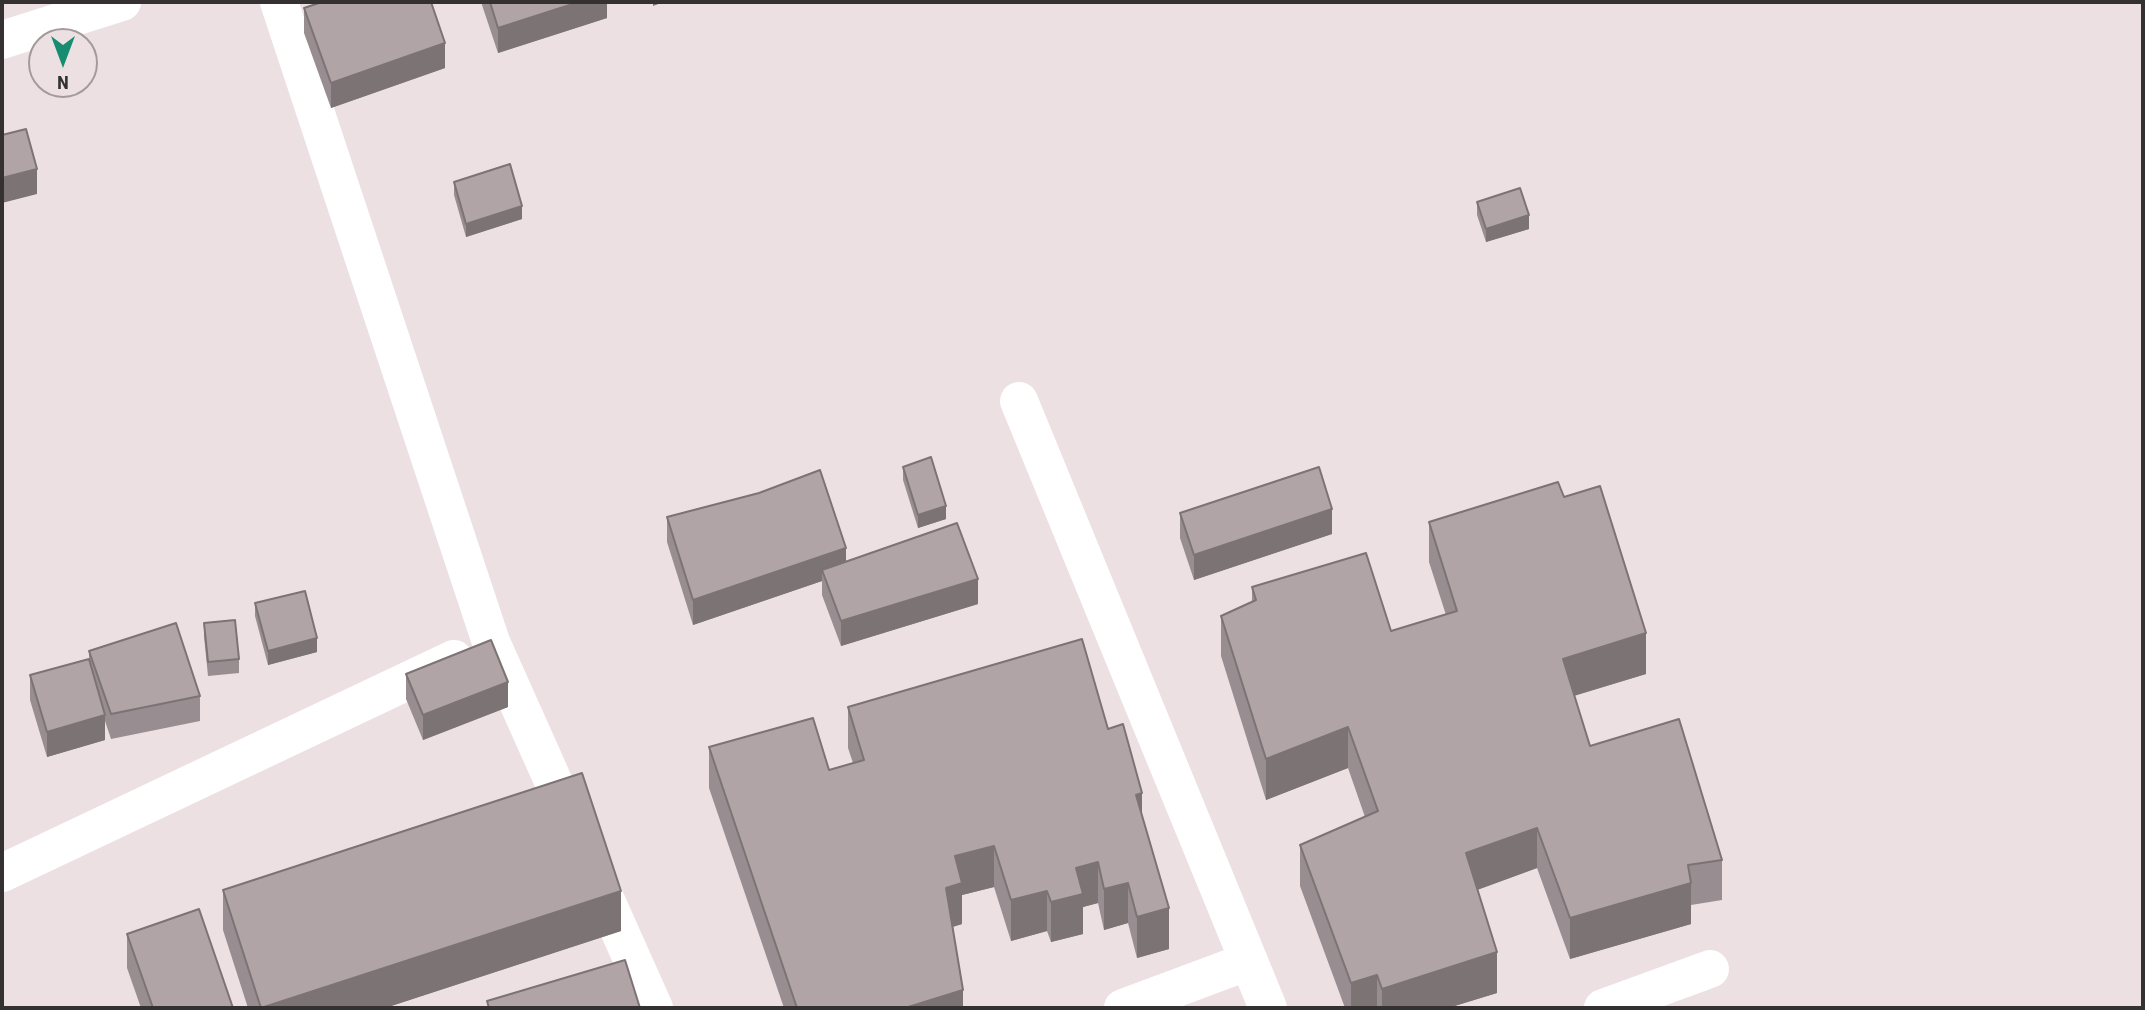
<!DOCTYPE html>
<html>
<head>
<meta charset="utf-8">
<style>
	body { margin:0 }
	#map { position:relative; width:2145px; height:1010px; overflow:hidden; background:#ede0e3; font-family:"Roboto Condensed",sans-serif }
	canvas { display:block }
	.frame { position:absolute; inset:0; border:4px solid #353031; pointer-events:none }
	.north { position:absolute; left:28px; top:28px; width:70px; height:70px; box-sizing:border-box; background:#ede0e3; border:2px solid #a39a9c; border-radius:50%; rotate:180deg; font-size:19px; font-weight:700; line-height:28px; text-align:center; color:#353031 }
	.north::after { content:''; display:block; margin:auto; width:24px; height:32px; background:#178d6f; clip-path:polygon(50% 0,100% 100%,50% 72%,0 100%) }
</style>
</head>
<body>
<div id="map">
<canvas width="2145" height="1010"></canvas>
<div class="frame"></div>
<div class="north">N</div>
</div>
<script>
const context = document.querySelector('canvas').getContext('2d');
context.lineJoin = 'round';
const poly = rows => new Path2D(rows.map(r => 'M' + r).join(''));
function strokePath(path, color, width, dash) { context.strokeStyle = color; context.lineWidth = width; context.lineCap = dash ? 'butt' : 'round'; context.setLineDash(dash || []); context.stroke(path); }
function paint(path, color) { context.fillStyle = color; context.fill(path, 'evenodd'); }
strokePath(poly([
	[279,2,491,642,575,830],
	[2,40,122,2],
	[1019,401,1268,1008],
	[2,873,454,659],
	[599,885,654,1008],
	[1123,1008,1249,961],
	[1603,1008,1710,969]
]), '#fff', 38);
paint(poly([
	[481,2,607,2,607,18,498,53],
	[304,8,445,68,331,108,304,33],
	[454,182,522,219,466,237,454,195],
	[1477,202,1529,229,1486,242,1477,215],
	[903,467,946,519,918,528,903,480],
	[1564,497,1646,674,1574,696,1590,746,1722,860,1722,900,1691,905,1691,924,1570,959,1537,868,1477,890,1497,993,1448,1008,1345,1008,1300,886,1300,845,1365,817,1348,768,1266,800,1221,656,1221,616,1252,602,1252,587,1391,631,1446,615,1429,562,1429,522],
	[1180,513,1332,534,1194,580,1180,538],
	[667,517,846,562,978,604,841,646,822,595,822,581,693,625,667,542],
	[255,603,317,652,268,665,255,616],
	[204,623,239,659,239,673,208,676,204,636],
	[89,651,200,696,200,721,111,739,105,721,105,740,47,757,30,700,30,675,89,659],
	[406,674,508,707,423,740,406,699],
	[848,707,1108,729,1142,816,1169,949,1137,958,1128,923,1104,930,1098,903,1083,907,1083,934,1051,942,1047,931,1011,941,994,887,962,895,962,924,952,927,963,1008,784,1008,709,788,709,747,829,770,853,763,848,748],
	[223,890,621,931,385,1008,248,1008,223,930],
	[127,934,233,1008,141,1008,127,968]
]), '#988d90');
paint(poly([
	[579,2,607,2,607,18,498,53,498,28],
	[653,2,664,2,653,6],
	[445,43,445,68,331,108,331,83],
	[37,169,37,194,2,203,2,178],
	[522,206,522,219,466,237,466,224],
	[1529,215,1529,229,1486,242,1486,229],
	[946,506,946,519,918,528,918,515],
	[1332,509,1332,534,1194,580,1194,555],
	[846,548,846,573,822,570,822,581,693,625,693,600],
	[978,579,978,604,841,646,841,621],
	[1646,633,1646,674,1563,699,1563,659],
	[317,638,317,652,268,665,268,651],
	[508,682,508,707,423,740,423,715],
	[105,715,105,740,47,757,47,732],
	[1348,727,1348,768,1266,800,1266,759],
	[1142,793,1142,834,1136,795],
	[1537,828,1537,868,1466,894,1466,853],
	[994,846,994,887,962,895,962,924,946,929,946,888,955,856],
	[1098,862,1098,903,1083,907,1083,934,1051,942,1051,902,1076,868],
	[1128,883,1128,923,1104,930,1104,889],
	[1691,883,1691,924,1570,959,1570,918],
	[621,891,621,931,385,1008,261,1008],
	[1047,891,1047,931,1011,941,1011,900],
	[1169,908,1169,949,1137,958,1137,917],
	[1497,952,1497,993,1448,1008,1382,1008,1382,989],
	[1377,975,1377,1008,1351,1008,1351,983],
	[963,990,963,1008,905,1008]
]), '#7c7375');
const building = poly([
	[322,2,431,2,445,43,331,83,304,8,322,2],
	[490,2,579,2,498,28,490,2],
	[26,129,37,169,2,178,2,135,26,129],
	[510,164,522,206,466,224,454,182,510,164],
	[1520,188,1529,215,1486,229,1477,202,1520,188],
	[931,457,946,506,918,515,903,467,931,457],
	[1319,467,1332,509,1194,555,1180,513,1319,467],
	[820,470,846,548,693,600,667,517,759,493,820,470],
	[1558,482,1564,497,1600,486,1646,633,1563,659,1590,746,1679,719,1722,860,1688,865,1691,883,1570,918,1537,828,1466,853,1497,952,1382,989,1377,975,1351,983,1300,845,1378,811,1348,727,1266,759,1221,616,1256,600,1252,587,1366,553,1391,631,1457,611,1429,522,1558,482],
	[957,523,978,579,841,621,822,570,957,523],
	[305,591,317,638,268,651,255,603,305,591],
	[235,620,239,659,208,662,204,623,235,620],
	[176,623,200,696,111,714,89,651,176,623],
	[1082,639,1108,729,1123,724,1142,793,1136,795,1169,908,1137,917,1128,883,1104,889,1098,862,1076,868,1083,894,1051,902,1047,891,1011,900,994,846,955,856,962,883,946,888,963,990,905,1008,797,1008,709,747,813,718,829,770,864,760,848,707,1082,639],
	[491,640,508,682,423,715,406,674,491,640],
	[89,659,105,715,47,732,30,675,89,659],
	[582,773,621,891,261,1008,223,890,582,773],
	[199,909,233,1008,153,1008,127,934,199,909],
	[625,960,640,1008,489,1008,487,1001,625,960]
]);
paint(building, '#b1a4a7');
strokePath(building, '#7c7375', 2);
</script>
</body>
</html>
